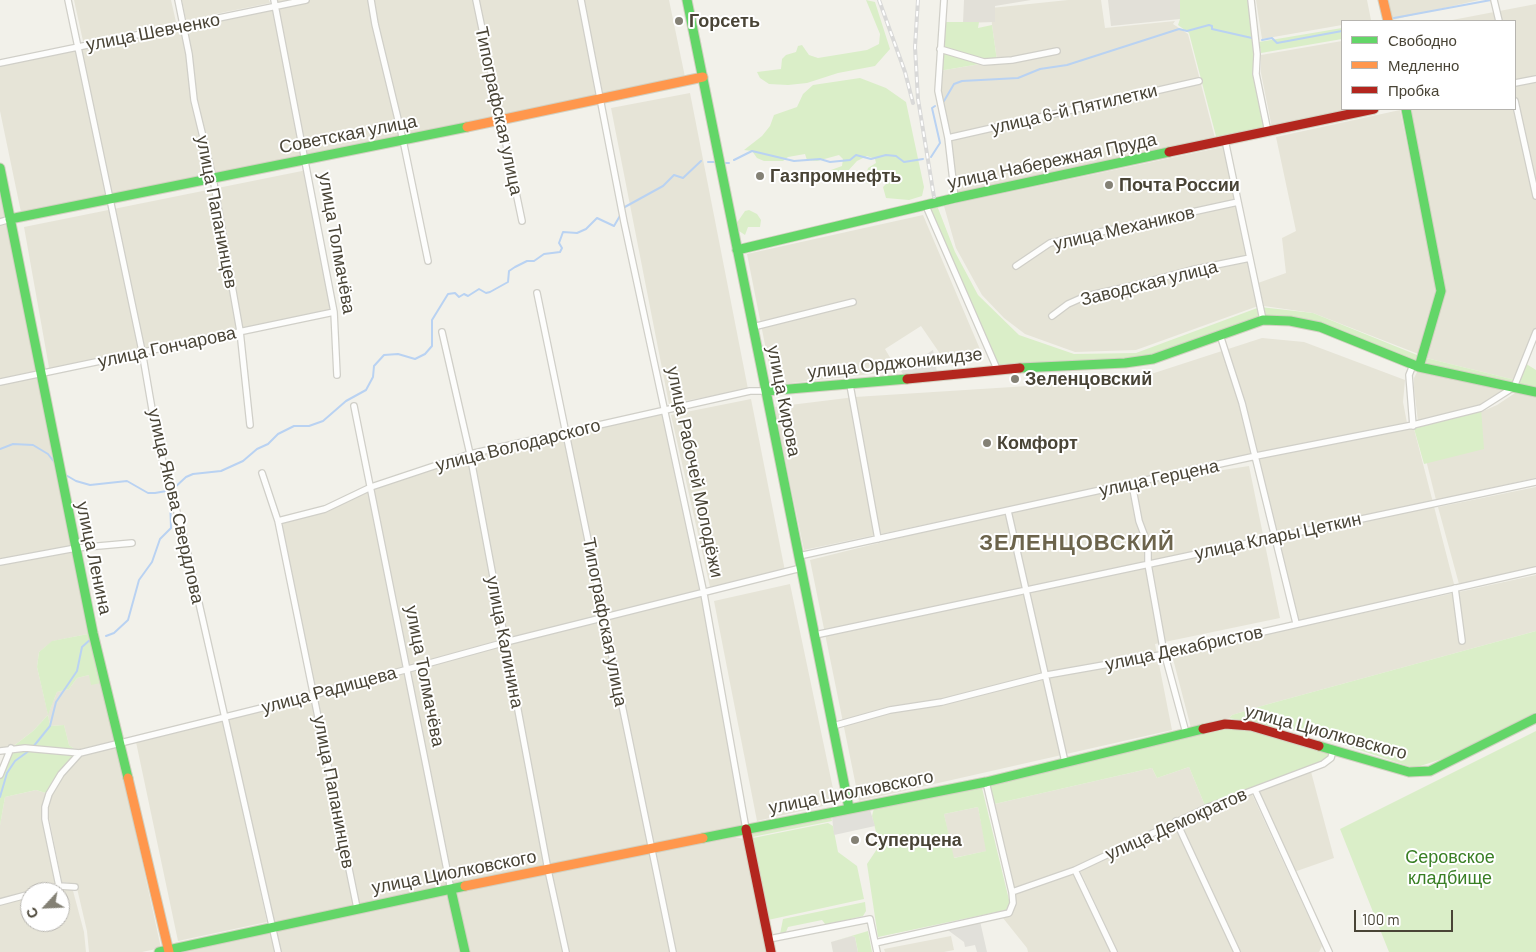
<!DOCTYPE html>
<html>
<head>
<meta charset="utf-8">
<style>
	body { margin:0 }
	#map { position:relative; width:1536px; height:952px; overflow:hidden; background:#f2f1ea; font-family:Barlow,sans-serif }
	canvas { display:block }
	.legend { position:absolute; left:1341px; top:20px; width:175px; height:90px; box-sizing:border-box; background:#fff; border:1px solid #b6b4af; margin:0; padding:6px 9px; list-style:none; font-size:15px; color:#494436 }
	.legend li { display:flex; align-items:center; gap:10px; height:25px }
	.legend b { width:25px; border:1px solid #b6b4af }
	.north { position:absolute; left:20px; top:882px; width:50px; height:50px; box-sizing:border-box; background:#fff; border:1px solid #b6b4af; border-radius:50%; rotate:245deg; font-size:14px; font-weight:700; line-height:20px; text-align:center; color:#494436 }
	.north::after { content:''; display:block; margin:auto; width:18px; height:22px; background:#848175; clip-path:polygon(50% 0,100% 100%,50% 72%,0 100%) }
	.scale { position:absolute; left:1354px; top:910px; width:99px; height:22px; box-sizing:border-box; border:2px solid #494436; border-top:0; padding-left:6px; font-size:15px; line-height:18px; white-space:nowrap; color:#494436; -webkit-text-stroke:4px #fff; paint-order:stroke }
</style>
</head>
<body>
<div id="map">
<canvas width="1536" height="952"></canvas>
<ul class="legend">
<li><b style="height:6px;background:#63d668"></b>Свободно</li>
<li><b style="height:6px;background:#ff974d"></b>Медленно</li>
<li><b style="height:6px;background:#b3261e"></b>Пробка</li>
</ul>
<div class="north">С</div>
<div class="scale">100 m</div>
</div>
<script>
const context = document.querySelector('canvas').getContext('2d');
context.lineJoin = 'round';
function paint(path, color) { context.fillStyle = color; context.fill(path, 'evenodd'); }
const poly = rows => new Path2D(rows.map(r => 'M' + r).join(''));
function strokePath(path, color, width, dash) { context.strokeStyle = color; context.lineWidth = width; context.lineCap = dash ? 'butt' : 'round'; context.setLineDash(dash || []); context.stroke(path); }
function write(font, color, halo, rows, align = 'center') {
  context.font = font + ' Barlow,sans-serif'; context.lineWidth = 4; context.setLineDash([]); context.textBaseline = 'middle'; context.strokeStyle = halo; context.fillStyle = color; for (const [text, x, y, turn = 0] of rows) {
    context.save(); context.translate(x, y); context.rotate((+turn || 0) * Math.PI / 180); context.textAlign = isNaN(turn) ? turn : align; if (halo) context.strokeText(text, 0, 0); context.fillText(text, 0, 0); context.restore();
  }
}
paint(poly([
	[74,0,171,0,176,22,83,41],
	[182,0,269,0,270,3,186,20],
	[274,0,581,0,601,98,22,217,0,111,0,63,275,7],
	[584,0,669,0,685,77,603,94],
	[1068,0,1101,0,1105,28,1175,21,1173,24,1188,34,1216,142,955,198,938,91,939,71,997,61,992,25,991,8],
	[1256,0,1367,0,1371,20,1342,21,1342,25,1262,39],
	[1383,0,1479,0,1388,21],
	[1536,4,1536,332,1515,380,1422,357,1441,292,1406,109,1515,109,1515,21,1447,21],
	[1342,41,1342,109,1360,109,1272,128,1261,73,1261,55],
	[690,93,748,389,669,404,611,108],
	[1400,110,1438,292,1421,355,1313,313,1264,306,1258,283,1286,273,1282,238,1296,231,1276,137],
	[1223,147,1258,306,1136,350,1075,352,1025,334,1004,318,982,295,956,248,944,206],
	[0,168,93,633,53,641,39,652,37,667,48,714,57,692,69,689,77,678,89,675,106,682,120,742,80,753,69,745,64,725,50,726,48,715,33,731,11,748,0,751],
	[307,170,334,312,50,373,24,227],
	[923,215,982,354,943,358,921,326,885,349,898,371,773,385,747,254],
	[1262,338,1304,342,1405,380,1403,402,1407,423,804,550,774,407,855,397,1091,382,1148,375],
	[1417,372,1505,390,1481,405,1418,422,1414,388,1414,378],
	[1515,393,1536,397,1536,478,1436,500,1418,428,1481,412,1497,405],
	[751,399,785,571,710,587,671,415],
	[666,410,704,594,746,829,651,849,673,952,169,952,272,926,225,717,314,694,278,521,325,509,371,487,470,454],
	[1413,425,1455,588,1296,623,1256,456],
	[1249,466,1280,618,1155,644,1172,730,859,801,810,560,1008,511,1132,484],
	[1536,487,1536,567,1459,584,1438,507],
	[1536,575,1536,631,1265,705,1232,715,1229,718,1191,728,1172,655],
	[790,584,836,803,757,821,714,601],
	[223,721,267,922,178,941,136,742],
	[117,747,161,948,142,952,89,952,87,931,76,884,62,882,47,808,51,795,74,761,83,755],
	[1189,767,1206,808,1075,870,1012,892,990,805,1152,768,1157,778],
	[1310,768,1334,858,1294,872,1255,790],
	[36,790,49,794,45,807,59,886,30,892,0,902,0,825,5,797],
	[1252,794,1322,946,1319,952,1241,952,1181,824],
	[978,807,987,851,953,858,944,814],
	[1176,827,1234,952,1118,952,1080,871],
	[735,837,744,839,768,952,676,952,655,852],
	[1075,872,1113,952,1028,952,1027,948,1003,918,1010,915,1014,894],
	[67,887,72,887,84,932,86,952,0,952,0,904,30,896,30,922,60,922,60,892,47,892],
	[951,936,954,950,944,952,885,952,884,949]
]), '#e6e4d7');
paint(poly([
	[964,0,1031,0,995,6,995,22,963,23],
	[1108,0,1180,0,1180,19,1111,26],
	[852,936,855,937,858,952,833,952,831,942]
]), '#e2e0d8');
paint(poly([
	[866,0,875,2,890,49,875,66,838,73,807,83,788,85,769,84,760,78,757,72,781,69,782,59,786,55,796,52,798,46,802,45,809,55,818,58,867,50,879,44,880,34],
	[1180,0,1248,0,1267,129,1217,140,1189,33,1178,25,1180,19],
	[943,22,979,22,978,28,992,25,997,61,939,71],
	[1342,28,1342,39,1261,53,1259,42],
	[860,78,886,88,906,102,924,187,922,196,909,200,886,198,883,187,890,180,890,175,881,173,874,183,867,184,865,178,868,168,876,163,875,159,867,156,857,161,847,172,839,175,831,170,842,166,843,159,839,155,817,161,807,160,805,154,788,157,783,161,764,161,757,158,752,151,744,150,762,136,770,126,774,115,797,107,803,94,813,85],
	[936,203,955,252,978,295,1019,335,1074,354,1136,353,1260,307,1313,313,1422,357,1515,380,1523,362,1536,370,1536,392,1419,367,1320,327,1263,320,1153,359,997,369,926,206],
	[749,210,757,214,761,220,760,227,748,227,745,235,739,231,736,224,745,211],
	[1481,408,1484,449,1424,464,1413,425],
	[1536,631,1536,712,1445,758,1414,768,1311,734,1229,718,1232,715,1265,705],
	[93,633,106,682,91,685,89,675,77,678,69,689,57,692,48,715,50,726,64,725,69,745,80,753,49,794,36,790,5,797,0,825,0,775,11,748,33,731,48,715,37,667,39,652,52,641],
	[1225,724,1333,750,1323,764,1206,808,1189,767,1157,778,1152,768,990,805,986,782],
	[1536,731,1536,952,1389,952,1340,829],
	[982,788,1010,904,1006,910,878,937,867,864,877,849,878,840,872,816,874,808],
	[978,807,986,851,954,858,944,814],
	[830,812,832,821,747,838,746,829],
	[828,823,833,826,838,852,857,866,864,899,768,920,753,838],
	[865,902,866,911,863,916,826,925,822,920,788,927,786,932,780,934,783,919],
	[868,931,872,952,858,952,855,937,852,936,831,942]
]), '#daeec8');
paint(poly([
	[933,350,937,372,905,377,901,371],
	[870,810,875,826,834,835,832,817],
	[980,921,987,952,977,952,975,945,965,947,964,942,945,928]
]), '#e1e0da');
strokePath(poly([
	[1394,18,1491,0],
	[1262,40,1272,38,1277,43,1342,31],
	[944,101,954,84,962,81,1018,78,1040,69,1067,65,1179,29,1187,31,1209,25,1212,26,1212,29,1252,38],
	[931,157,940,143,932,108,935,106],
	[734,160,752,151,794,161,820,159,830,162,850,160,856,155,871,159,886,155,896,156,904,162,923,159],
	[708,162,714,162],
	[726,163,729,163],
	[623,208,663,186,674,175,683,178,701,161],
	[0,449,13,444,33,445,48,454,55,463],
	[64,474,76,481,90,485,127,481,148,493,155,493,172,490,186,477,193,474,221,471,243,461,257,449,268,444,278,434,294,426,309,426,323,421,346,401,366,390,373,377,374,366,384,355,398,354,415,359,425,354,432,346,432,320,448,294,455,293,459,297,464,294,468,296,479,289,486,293,490,292,508,282,509,271,515,267,527,261,534,261,544,254,560,252,562,248,559,243,563,232,577,233,586,229,597,218,614,226,621,214],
	[106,636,114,633,128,620,139,580,152,562,160,539,171,528,170,497],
	[33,747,50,726,56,702,77,671,82,647,92,638],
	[0,797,7,773,15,761,30,750]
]), '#b9d2f2', 2);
const street = poly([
	[68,0,142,351,158,444,184,537,278,952],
	[178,0,189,54,194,100,213,178,240,331,250,425],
	[274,0,334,312,337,375],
	[371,0,375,24,403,140,428,261],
	[476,0,522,221],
	[581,0,624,222,704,594,746,829],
	[944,0,938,91,948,138,955,198],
	[1251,0,1257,54,1256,74,1268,132],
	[1494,0,1499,21],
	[940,49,984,62,1012,60,1057,51],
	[0,63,306,0],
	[1515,83,1536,79],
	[1515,101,1536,196],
	[948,138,1199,81],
	[1225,140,1263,320],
	[926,206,997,369],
	[0,222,10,219],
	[1016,266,1050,243,1238,202],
	[537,293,673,952],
	[1052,316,1068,304,1086,296,1127,287,1191,270,1250,258],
	[753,327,853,302],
	[442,332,470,454,548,870,566,952],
	[1220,335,1242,403,1296,623],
	[1413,365,1409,375,1413,426],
	[0,382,334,312],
	[850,385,878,539],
	[354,406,451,890],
	[262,473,278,521,357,908],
	[1132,484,1139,521,1148,545,1148,564,1163,648,1186,733],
	[1008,511,1065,762],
	[278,521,325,509,371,487,470,454,750,391,766,391],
	[799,556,1256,456,1413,425,1481,408,1514,387,1536,332],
	[0,562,76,548,132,543],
	[1455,588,1462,641],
	[815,635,1536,482],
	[833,726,890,710,942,702,1047,675,1166,654,1536,570],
	[0,751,25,748,80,753,314,695,506,642,801,568],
	[0,775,11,748],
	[1255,790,1329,952],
	[1176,821,1237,952],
	[1075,870,1114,952],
	[59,886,75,887],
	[39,892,59,886,45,819,45,807,49,794,61,774,80,753],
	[1012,892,1075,870,1206,808,1323,764,1331,758,1333,750],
	[0,902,30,894],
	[769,939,870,919,877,952],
	[875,943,1009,913,1013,903,1012,892,986,782]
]);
const fast = poly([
	[687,0,766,391,907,379],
	[1406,109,1441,291,1419,367],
	[0,168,93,633,128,778],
	[10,219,467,127],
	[737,250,955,198,1169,152],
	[1020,368,1125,363,1153,359,1263,320,1290,321,1320,327,1419,367,1536,392],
	[766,391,849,808],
	[1319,746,1409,772,1430,771,1536,718],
	[703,838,986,782,1203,729],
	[451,890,465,952],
	[159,952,465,886]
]);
const slow = poly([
	[1383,0,1388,21],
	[467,127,703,77],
	[128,778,169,952],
	[465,886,703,838]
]);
const jam = poly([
	[1169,152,1374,109],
	[907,379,1020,368],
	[1203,729,1225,724,1251,726,1319,746],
	[746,829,771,952]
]);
strokePath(street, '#d0cfc8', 8);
strokePath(fast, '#d2d0c1', 11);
strokePath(slow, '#d2d0c1', 11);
strokePath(jam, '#d2d0c1', 11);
strokePath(street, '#fdfdfc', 5.5);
strokePath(fast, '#63d668', 9);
strokePath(slow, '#ff974d', 9);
strokePath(jam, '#b3261e', 9);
const rail = poly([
	[879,0,905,72,913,103],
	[918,0,915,47,918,99,934,197]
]);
strokePath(rail, '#d9d9d8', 4);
strokePath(rail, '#fff', 2, [5.5]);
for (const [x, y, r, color] of [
	[679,21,5,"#848175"],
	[760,176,5,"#848175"],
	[1109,185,5,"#848175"],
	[1015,379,5,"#848175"],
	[987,443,5,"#848175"],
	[855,840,5,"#848175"]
]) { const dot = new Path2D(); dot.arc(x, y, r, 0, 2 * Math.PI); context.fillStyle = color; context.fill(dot); strokePath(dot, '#fff', 2); }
write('bold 18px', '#494436', '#fff', [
	["Горсеть",689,21],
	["Газпромнефть",770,176],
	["Почта России",1119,185],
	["Зеленцовский",1025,379],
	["Комфорт",997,443],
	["Суперцена",865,840]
], 'left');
write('18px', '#494436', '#fff', [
	["улица Шевченко",153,32,-11],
	["улица 6-й Пятилетки",1074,109,-13],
	["Типографская улица",499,111,78],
	["Советская улица",348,134,-11],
	["улица Набережная Пруда",1052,161,-12],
	["улица Папанинцев",217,212,79],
	["улица Механиков",1124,228,-13],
	["улица Толмачёва",337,243,80],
	["Заводская улица",1149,283,-14],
	["улица Гончарова",167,347,-12],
	["улица Орджоникидзе",895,363,-6],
	["улица Кирова",784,401,79],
	["улица Володарского",518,445,-14],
	["улица Рабочей Молодёжи",695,472,78],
	["улица Герцена",1159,478,-12],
	["улица Якова Свердлова",176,506,77],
	["улица Клары Цеткин",1278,536,-12],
	["улица Ленина",94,558,78],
	["Типографская улица",605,622,79],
	["улица Калинина",505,642,79],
	["улица Декабристов",1184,648,-12],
	["улица Толмачёва",425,676,79],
	["улица Радищева",329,690,-15],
	["улица Циолковского",1326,732,15],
	["улица Папанинцев",334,792,79],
	["улица Циолковского",851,792,-11],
	["улица Демократов",1176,824,-24],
	["улица Циолковского",454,872,-11]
]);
write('18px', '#397f24', '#fff', [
	["Серовское",1450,857],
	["кладбище",1450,878]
]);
context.letterSpacing = '1px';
write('bold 22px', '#6c644c', '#fff', [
	["ЗЕЛЕНЦОВСКИЙ",1077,543]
]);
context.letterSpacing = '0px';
</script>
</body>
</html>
